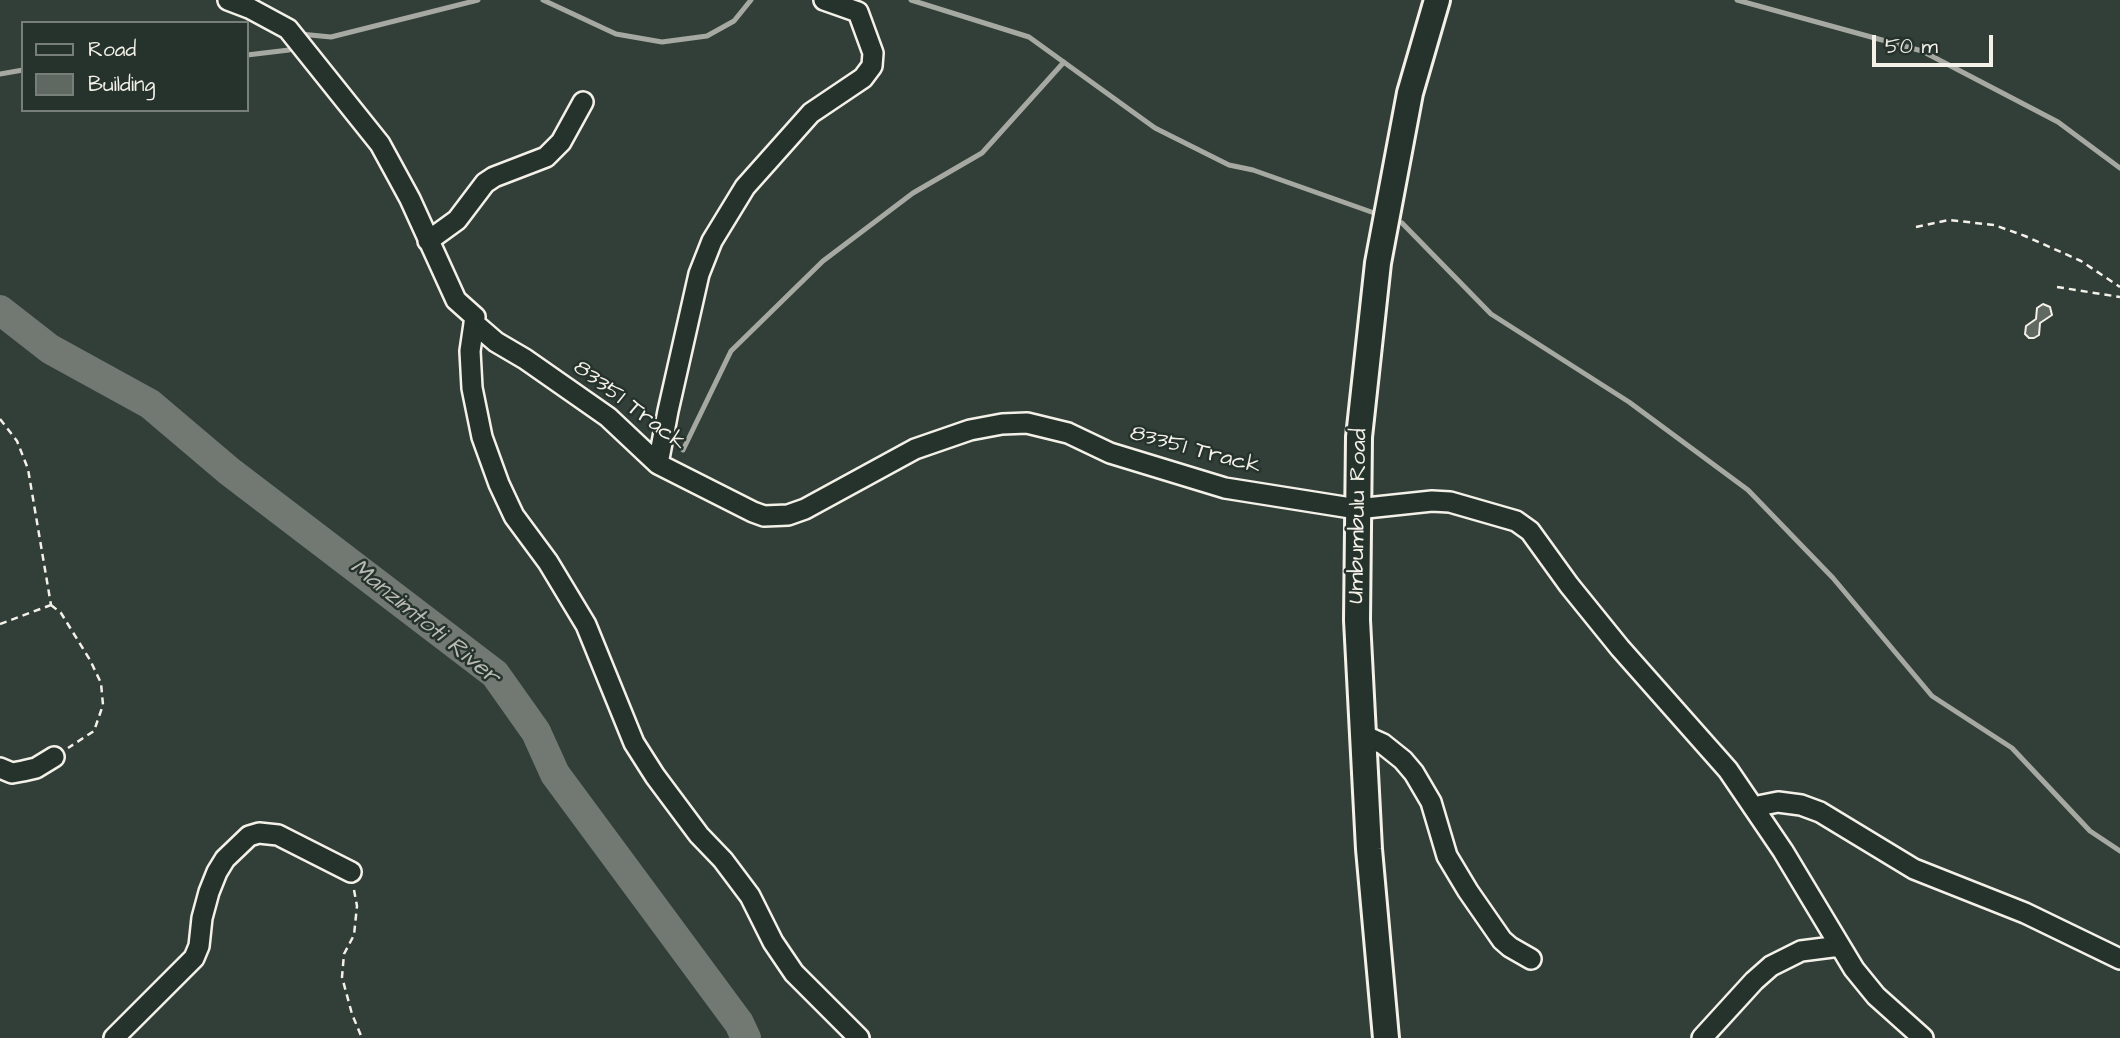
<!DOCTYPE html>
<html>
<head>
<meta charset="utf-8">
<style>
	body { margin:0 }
	#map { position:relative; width:2120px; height:1038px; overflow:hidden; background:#323e38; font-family:"Architects Daughter",sans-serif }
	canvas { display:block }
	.legend { position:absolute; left:21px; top:21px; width:228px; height:91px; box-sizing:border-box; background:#26332d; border:2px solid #787f78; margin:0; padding:9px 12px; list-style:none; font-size:21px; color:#f4f1e8 }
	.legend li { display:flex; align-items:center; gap:14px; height:35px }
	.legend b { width:35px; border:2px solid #787f78 }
	.scale { position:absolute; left:1872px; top:35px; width:121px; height:32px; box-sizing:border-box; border:4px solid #f4f1e8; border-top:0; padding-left:9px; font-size:21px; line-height:24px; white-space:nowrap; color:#f4f1e8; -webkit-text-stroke:5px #26332d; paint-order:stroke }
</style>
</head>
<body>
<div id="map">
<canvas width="2120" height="1038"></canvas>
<ul class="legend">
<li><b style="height:9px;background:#26332d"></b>Road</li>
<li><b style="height:19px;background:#5f6861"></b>Building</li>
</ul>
<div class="scale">50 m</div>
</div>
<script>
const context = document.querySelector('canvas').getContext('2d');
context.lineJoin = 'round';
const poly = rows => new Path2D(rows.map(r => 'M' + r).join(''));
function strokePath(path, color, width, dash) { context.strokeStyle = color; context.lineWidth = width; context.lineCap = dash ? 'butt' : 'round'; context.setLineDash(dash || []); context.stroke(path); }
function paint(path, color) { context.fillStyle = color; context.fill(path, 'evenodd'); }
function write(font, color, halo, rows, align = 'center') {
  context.font = font + ' "Architects Daughter",sans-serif'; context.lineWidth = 5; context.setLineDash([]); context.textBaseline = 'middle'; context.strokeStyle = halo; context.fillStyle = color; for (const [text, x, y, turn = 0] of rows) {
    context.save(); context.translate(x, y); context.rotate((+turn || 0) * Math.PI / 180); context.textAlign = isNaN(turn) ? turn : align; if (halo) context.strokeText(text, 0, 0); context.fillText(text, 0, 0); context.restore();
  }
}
strokePath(poly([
	[543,0,616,34,662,42,707,36,734,21,751,0],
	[911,0,1029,37,1155,128,1229,165,1253,170,1377,214],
	[1737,0,1922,51,2058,122,2120,168],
	[300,34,331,37,478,0],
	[247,55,289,50],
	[0,74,23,70],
	[1402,223,1491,314,1629,402,1748,490,1833,578,1932,696,2012,748,2090,831,2120,851],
	[683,450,731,351,823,261,913,193,982,153,1064,62]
]), '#a6a9a1', 5);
strokePath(poly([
	[0,310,50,349,150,404,229,471,495,674,536,732,555,774,739,1023,746,1038]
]), '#727972', 30);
const building = poly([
	[2043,304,2050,307,2052,315,2040,323,2039,335,2034,338,2029,338,2025,334,2026,326,2036,319,2037,308,2043,304]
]);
paint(building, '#5f6861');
strokePath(building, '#f4f1e8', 2);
const minor = poly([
	[228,0,249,8,288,29,380,144,410,199,456,300,475,317,474,323,496,342,525,359,608,417,658,464,753,512,764,516,788,515,805,509,915,449,970,430,1002,424,1027,423,1068,433,1110,453,1225,488,1357,509,1432,501,1450,502,1516,521,1530,531,1569,585,1620,648,1728,770,1783,851,1854,969,1876,996,1923,1038],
	[428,241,457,220,485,183,494,177,546,157,561,142,583,102],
	[475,317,470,351,472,388,482,437,499,484,514,516,548,562,586,625,634,743,655,776,699,835,723,860,750,896,773,942,794,973,859,1038],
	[658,464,668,411,699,274,712,241,745,187,811,113,863,78,872,66,873,53,858,12,824,0],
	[1363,735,1383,744,1403,760,1414,773,1431,802,1447,856,1468,891,1502,940,1510,947,1531,959],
	[0,768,12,773,23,771,36,768,54,757],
	[1753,807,1778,802,1801,805,1820,812,1914,869,2025,913,2120,959],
	[114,1038,194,958,199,946,202,918,209,892,217,872,225,859,249,836,259,833,278,835,351,872],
	[1702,1038,1754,981,1771,966,1801,951,1840,946]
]);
const major = poly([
	[1386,1038,1369,849,1357,620,1359,437,1378,263,1410,93,1437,0]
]);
strokePath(minor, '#f4f1e8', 24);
strokePath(major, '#f4f1e8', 30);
strokePath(poly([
	[1916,227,1949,220,1994,225,2025,236,2081,261,2120,287],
	[2057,287,2120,297],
	[0,419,17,441,28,469,51,605],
	[51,605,61,613,90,660,101,683,103,705,94,731,68,748],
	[0,624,51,605],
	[354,890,357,906,354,935,344,954,342,977,352,1014,362,1038]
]), '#f4f1e8', 2.5, [7, 5]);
strokePath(minor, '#26332d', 19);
strokePath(major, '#26332d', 24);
write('23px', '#f4f1e8', '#26332d', [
	["83351 Track",629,406,37],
	["83351 Track",1195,451,15],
	["Umbumbulu Road",1359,516,-89]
]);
write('italic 24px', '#babbb3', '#26332d', [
	["Manzimtoti River",424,623,39]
]);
</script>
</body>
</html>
